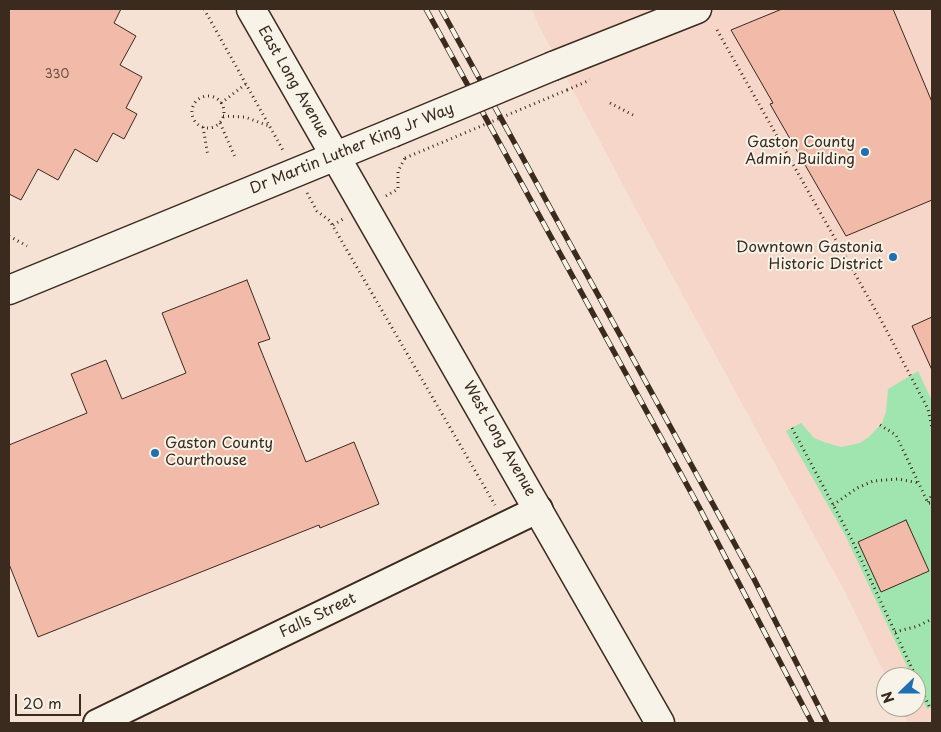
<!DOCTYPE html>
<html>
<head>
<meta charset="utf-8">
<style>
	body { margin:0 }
	#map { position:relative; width:941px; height:732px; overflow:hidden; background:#f6e2d5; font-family:"Playpen Sans",sans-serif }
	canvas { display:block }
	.frame { position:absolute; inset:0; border:10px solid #3b2a1e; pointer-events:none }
	.north { position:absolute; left:876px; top:667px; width:50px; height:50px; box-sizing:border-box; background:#f7f3e8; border:1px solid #aca397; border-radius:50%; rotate:248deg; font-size:14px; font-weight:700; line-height:20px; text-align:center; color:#3b2a1e }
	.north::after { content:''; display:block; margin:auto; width:18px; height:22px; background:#1f6fb2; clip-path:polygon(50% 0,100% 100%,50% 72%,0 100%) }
	.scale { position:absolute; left:15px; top:694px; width:66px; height:22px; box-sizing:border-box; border:2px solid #3b2a1e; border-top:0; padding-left:6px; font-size:15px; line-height:18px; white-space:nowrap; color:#3b2a1e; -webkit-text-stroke:4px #f7f3e8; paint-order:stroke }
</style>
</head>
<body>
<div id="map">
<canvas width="941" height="732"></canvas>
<div class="frame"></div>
<div class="north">N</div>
<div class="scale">20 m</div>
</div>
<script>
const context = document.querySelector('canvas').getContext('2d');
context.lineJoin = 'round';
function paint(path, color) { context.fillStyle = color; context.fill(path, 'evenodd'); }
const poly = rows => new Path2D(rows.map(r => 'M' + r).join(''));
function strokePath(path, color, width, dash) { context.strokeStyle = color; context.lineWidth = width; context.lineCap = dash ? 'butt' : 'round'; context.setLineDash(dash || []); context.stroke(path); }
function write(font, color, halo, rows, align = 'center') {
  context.font = font + ' "Playpen Sans",sans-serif'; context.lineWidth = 4; context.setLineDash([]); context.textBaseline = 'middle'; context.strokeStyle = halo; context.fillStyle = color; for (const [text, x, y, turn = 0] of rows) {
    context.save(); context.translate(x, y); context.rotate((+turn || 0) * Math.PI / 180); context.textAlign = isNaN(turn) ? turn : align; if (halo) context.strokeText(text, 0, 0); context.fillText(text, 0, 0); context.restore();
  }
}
paint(poly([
	[532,9,932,9,932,723,908,723,901,707,916,707,916,677,886,677,845,592,633,204,539,26]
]), '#f5d6c8');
paint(poly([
	[918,371,932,401,932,707,927,709,916,685,916,677,912,677,846,537,786,431,801,423,814,438,824,442,841,447,860,443,869,437,882,423,886,412,888,389]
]), '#a0e4af');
const building = poly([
	[9,9,121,9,114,23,136,36,120,65,142,77,126,108,137,114,124,139,113,133,97,162,75,149,58,180,38,169,21,200,9,194,9,9],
	[782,9,893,9,932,102,932,200,846,236,770,104,773,103,731,30,782,9],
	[247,280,270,339,258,343,306,462,354,442,379,504,320,528,319,525,38,637,9,564,9,445,87,413,71,374,106,360,122,399,186,373,162,313,247,280],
	[932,317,932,370,912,326,932,317],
	[906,520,929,571,881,592,858,542,906,520]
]);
paint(building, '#f2baa8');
strokePath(building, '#3b2a1e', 1);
const street = poly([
	[97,723,539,509]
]);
const secondary = poly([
	[251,9,660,723],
	[553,66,697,9],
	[9,290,392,133]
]);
strokePath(street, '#3b2a1e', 30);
strokePath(secondary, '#3b2a1e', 31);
strokePath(poly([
	[204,9,284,152],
	[717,30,881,320,928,409,932,428],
	[567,90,590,80],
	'192 112a16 16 0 1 1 32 0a16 16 0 1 1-32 0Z',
	[221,103,246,84],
	[610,103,633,115],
	[223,116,245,117,269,126],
	[220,123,235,157],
	[203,127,208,156],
	[307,193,317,211,330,221,495,505],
	[386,196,398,189,398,171,405,158],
	[333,225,343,219],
	[9,236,27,246],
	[880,425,896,435,928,503,932,503],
	[792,428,852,540,916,677],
	[928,502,932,495],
	[833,505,857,488,873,481,898,479,919,483],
	[895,632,918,626,932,619],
	[916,678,930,708]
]), '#3b2a1e', 3, [1, 4]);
strokePath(street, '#f7f3e8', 26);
strokePath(secondary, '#f7f3e8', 28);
const rail = poly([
	[426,9,699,507,812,723],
	[441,9,754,579,827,723]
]);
strokePath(rail, '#3b2a1e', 5.5);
strokePath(rail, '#f7f3e8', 4, [11]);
const secondaryBridge = poly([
	[392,133,553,66]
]);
strokePath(secondaryBridge, '#3b2a1e', 31, []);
strokePath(poly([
	[405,158,567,90]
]), '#3b2a1e', 3, [1, 4]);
strokePath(secondaryBridge, '#f7f3e8', 28);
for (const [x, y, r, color] of [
	[865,152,5,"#1f6fb2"],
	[893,257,5,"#1f6fb2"],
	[155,453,5,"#1f6fb2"]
]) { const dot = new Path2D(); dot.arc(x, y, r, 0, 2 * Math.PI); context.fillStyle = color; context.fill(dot); strokePath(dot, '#f7f3e8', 2); }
write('12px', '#694e40', null, [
	["330",57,75]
]);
write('15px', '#3b2a1e', '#f7f3e8', [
	["East Long Avenue",293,82,60],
	["Dr Martin Luther King Jr Way",352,149,-22],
	["West Long Avenue",499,439,60],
	["Falls Street",318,616,-26]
]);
write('15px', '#3b2a1e', '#f7f3e8', [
	["Gaston County",855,143],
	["Admin Building",855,160],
	["Downtown Gastonia",883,248],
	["Historic District",883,265],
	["Gaston County",165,444,"left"],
	["Courthouse",165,461,"left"]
], 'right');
</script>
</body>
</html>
